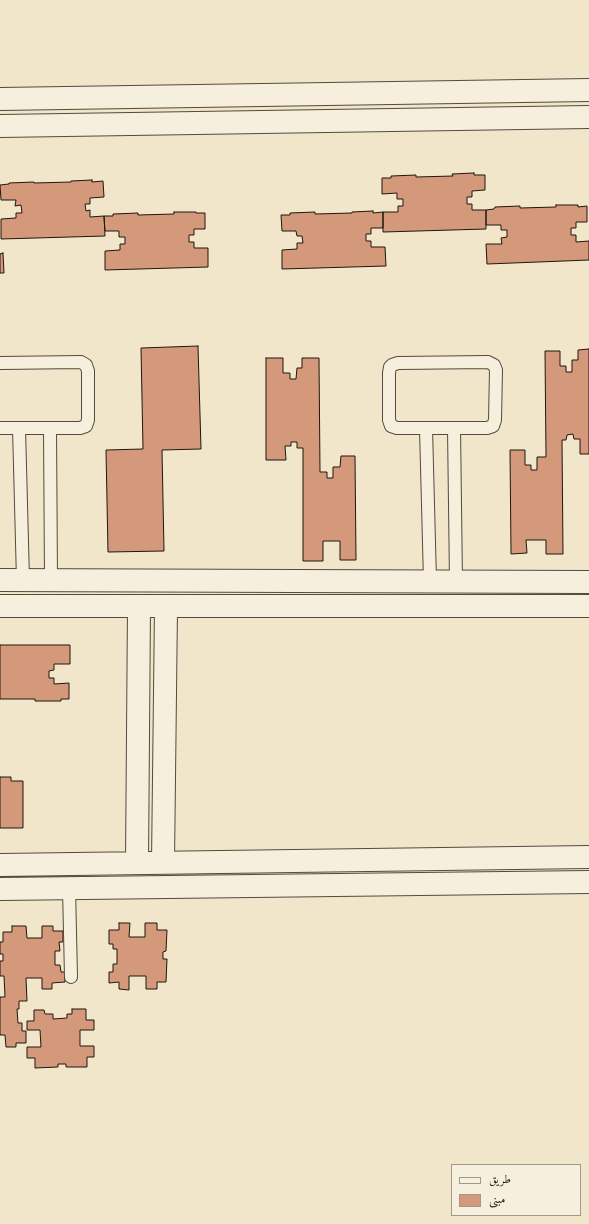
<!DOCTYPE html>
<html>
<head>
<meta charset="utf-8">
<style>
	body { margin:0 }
	#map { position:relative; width:589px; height:1224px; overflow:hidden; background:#f1e6ca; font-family:"Sorts Mill Goudy",Amiri,serif }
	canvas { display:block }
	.legend { position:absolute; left:451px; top:1164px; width:130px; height:52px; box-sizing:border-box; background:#f6efdd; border:1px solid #a0988a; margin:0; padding:5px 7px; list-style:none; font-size:12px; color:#1f160e }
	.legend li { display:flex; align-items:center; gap:8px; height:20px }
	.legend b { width:20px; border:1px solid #a0988a }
</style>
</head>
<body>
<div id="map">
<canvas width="589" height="1224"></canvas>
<ul class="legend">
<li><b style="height:5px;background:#f6efdd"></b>طريق</li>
<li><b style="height:11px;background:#d4987b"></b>مبنى</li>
</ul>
</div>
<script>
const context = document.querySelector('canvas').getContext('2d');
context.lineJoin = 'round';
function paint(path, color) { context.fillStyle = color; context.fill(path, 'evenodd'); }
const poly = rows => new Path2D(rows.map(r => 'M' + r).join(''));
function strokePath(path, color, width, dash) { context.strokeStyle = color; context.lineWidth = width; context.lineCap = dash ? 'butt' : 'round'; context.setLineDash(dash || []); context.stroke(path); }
const building = poly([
	[474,173,474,175,485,175,485,190,472,191,472,197,467,197,467,204,472,204,472,210,486,210,486,229,383,232,383,212,398,212,398,206,403,206,403,199,397,199,397,193,382,194,382,178,391,178,391,176,416,175,416,177,453,176,452,174,474,173],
	[92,180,92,182,103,181,104,197,90,198,90,204,85,204,86,211,90,210,90,217,104,216,105,236,1,239,1,219,16,218,16,213,22,213,21,205,15,206,16,200,1,200,0,185,9,184,9,183,34,182,34,183,71,182,71,181,92,180],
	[556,205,578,205,578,207,587,206,587,222,576,222,576,228,571,228,571,235,576,235,576,242,589,241,589,260,487,264,486,244,502,244,501,238,507,237,507,230,501,230,501,225,486,225,486,210,494,209,495,207,520,206,520,208,556,207,556,205],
	[373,211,373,213,383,212,383,228,371,228,371,234,366,234,366,241,371,241,371,247,385,247,386,266,282,269,282,250,297,249,297,243,303,243,302,236,297,236,296,231,282,231,281,215,290,215,290,213,315,212,315,214,352,213,352,212,373,211],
	[174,212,196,212,196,213,205,213,205,229,194,229,194,235,189,235,189,242,194,242,194,248,208,248,208,267,105,270,105,251,120,250,120,244,125,244,125,237,119,237,119,231,105,231,104,216,113,216,113,214,138,213,138,215,174,214,174,212],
	[3,253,4,273,0,273,0,254,3,253],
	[198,346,201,449,162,450,164,551,108,552,106,450,143,449,141,348,198,346],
	[589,349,589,454,580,454,580,439,574,439,573,434,567,435,566,440,562,440,563,554,546,554,546,540,526,540,527,553,511,554,510,450,525,450,525,465,531,465,531,470,537,470,537,457,546,457,545,351,560,351,560,366,566,366,566,372,572,372,572,360,578,360,578,350,589,349],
	[266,358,283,358,283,373,290,373,290,379,296,379,297,368,302,368,302,358,319,358,320,472,327,472,327,478,333,478,333,467,340,467,341,456,355,456,356,560,340,560,340,541,323,541,323,561,303,561,303,448,297,448,297,442,291,442,291,446,285,446,286,460,266,460,266,358],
	[0,645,70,645,70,664,54,664,54,670,49,671,49,678,54,678,54,684,69,683,69,699,61,699,61,701,35,701,35,699,0,699,0,645],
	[0,777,11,777,11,781,23,781,23,828,0,828,0,777],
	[119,923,130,923,129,937,145,937,145,923,157,923,157,930,167,930,166,951,163,952,163,959,167,959,166,982,157,982,157,989,146,989,146,976,129,976,129,990,119,989,119,982,109,983,109,972,113,972,113,964,117,964,117,949,113,949,113,944,109,944,109,930,119,930,119,923],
	[12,926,26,926,27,938,42,938,42,926,53,926,53,931,63,931,63,942,59,942,60,951,55,951,55,965,60,965,61,972,65,972,65,982,52,983,52,989,42,989,42,978,26,978,27,1001,19,1001,19,1009,17,1009,18,1023,22,1023,22,1031,26,1031,26,1043,16,1043,16,1047,6,1047,5,1035,0,1035,0,997,5,997,4,976,0,976,0,961,3,961,3,954,0,954,0,942,3,942,3,932,12,932,12,926],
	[72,1009,86,1009,86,1020,94,1020,94,1030,80,1030,80,1046,94,1046,94,1057,87,1057,87,1067,66,1067,66,1064,58,1064,58,1067,35,1068,35,1058,27,1058,27,1047,41,1047,40,1030,27,1030,27,1021,34,1021,34,1010,44,1010,45,1014,53,1014,53,1019,67,1018,67,1014,72,1014,72,1009]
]);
paint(building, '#d4987b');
strokePath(building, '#1f160e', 1);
const lane = poly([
	[488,362,494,365,496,370,495,420,493,426,487,428,397,428,391,426,389,420,389,373,390,367,392,365,398,363,488,362],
	[0,363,81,362,86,365,88,371,88,420,86,426,80,428,0,428],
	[19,428,23,580],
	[50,428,51,580],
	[426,428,430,581],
	[454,428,456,582],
	[69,888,71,977]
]);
const street = poly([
	[0,99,589,90],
	[0,126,589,117],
	[0,580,589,582],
	[0,606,589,606],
	[137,863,139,606],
	[163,863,166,607],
	[0,865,589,857],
	[0,889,589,882]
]);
strokePath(lane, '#544a3d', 14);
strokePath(street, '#544a3d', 24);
strokePath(lane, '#f6efdd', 12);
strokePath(street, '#f6efdd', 22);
</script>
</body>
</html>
